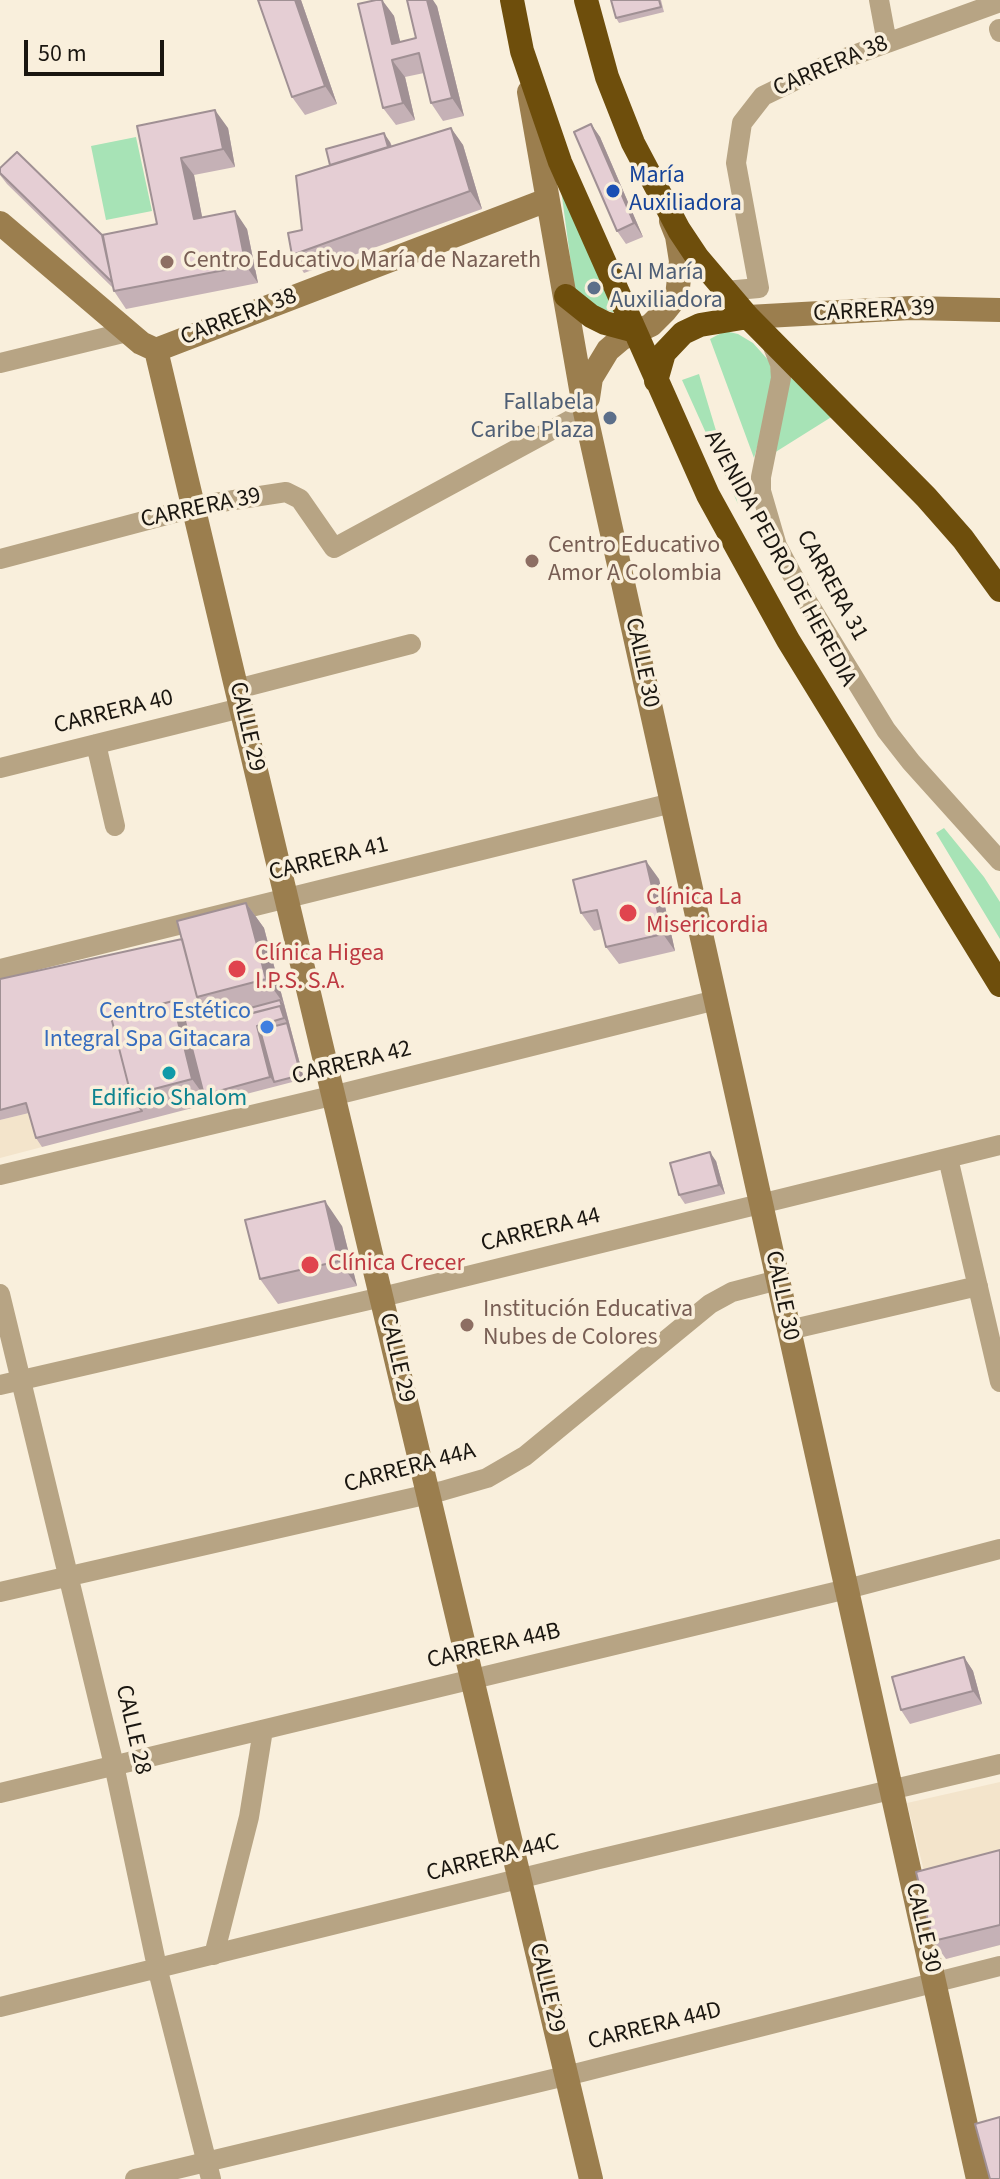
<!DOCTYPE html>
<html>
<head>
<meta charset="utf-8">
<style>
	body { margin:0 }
	#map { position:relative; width:1000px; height:2179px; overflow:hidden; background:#f9efdc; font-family:"Source Sans 3",sans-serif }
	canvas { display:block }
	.scale { position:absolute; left:24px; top:40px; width:140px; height:36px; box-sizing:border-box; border:4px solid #1a1610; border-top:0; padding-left:10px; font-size:24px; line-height:28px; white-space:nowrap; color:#1a1610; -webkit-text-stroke:6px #f9efdc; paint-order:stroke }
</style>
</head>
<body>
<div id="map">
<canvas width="1000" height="2179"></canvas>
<div class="scale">50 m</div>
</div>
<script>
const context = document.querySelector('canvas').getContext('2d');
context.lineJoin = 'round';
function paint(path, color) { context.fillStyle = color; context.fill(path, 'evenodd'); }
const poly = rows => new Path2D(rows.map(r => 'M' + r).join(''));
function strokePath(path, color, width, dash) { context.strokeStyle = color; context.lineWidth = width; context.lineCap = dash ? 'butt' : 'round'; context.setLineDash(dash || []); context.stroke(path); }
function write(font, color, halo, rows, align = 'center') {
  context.font = font + ' "Source Sans 3",sans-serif'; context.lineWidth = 7; context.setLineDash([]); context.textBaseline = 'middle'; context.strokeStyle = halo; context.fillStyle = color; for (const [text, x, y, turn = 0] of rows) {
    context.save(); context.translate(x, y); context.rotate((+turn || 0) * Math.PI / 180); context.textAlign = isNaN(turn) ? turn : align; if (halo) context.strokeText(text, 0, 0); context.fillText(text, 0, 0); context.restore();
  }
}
paint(poly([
	[33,1112,42,1147,0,1158,0,1120],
	[1000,1782,1000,1945,946,1959,907,1803]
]), '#f3e4cb');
paint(poly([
	[136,137,152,211,106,220,91,146],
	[560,182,616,313,576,301],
	[725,331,738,334,753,343,770,362,773,391,754,458,710,339],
	[699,374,738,504,682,380],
	[789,376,833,416,774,453],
	[944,828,984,877,1000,902,1000,939,936,833]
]), '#a7e3b6');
strokePath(poly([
	[879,0,887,43],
	[999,29,1000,32],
	[725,291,759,288,736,163,742,123,763,96,829,64,1000,2],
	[772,344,780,364,781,378,761,477,761,491,777,546,802,593,886,730,911,762,1000,861],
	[0,363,127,332],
	[0,559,208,504,286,492,300,499,334,548,585,412],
	[237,689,411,644],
	[96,744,115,826],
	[0,768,241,708],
	[0,969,672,803],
	[948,1158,1000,1382],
	[0,1175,348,1092,716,1000],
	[0,1294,114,1765,157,1967,211,2179],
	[789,1330,978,1286],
	[0,1385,382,1297,1000,1145],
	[0,1592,442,1491,487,1478,525,1456,710,1304,732,1292,778,1280],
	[0,1793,847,1589,1000,1549],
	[214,1955,249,1817,263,1730],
	[0,2007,595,1860,1000,1764],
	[135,2179,582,2072,1000,1966]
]), '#b7a484', 20);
strokePath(poly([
	[529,92,585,412,978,2179],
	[0,223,141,343,156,350],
	[748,317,911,308,1000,310],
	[156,350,591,2179],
	[156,350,547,200],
	[588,398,591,378,608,350,621,339,651,325,665,311,677,296,681,261,677,236,671,221]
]), '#9b7e4e', 24);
strokePath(poly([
	[512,0,522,51,560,162,708,495,788,640,1000,985],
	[586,0,607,77,633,143,679,230,697,257,748,317,926,497,963,539,1000,590],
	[566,296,591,316,605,323,635,331],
	[656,381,664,353,683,333,700,325,748,317]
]), '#6e4e0c', 24);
paint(poly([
	[258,0,301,0,337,104,305,115,292,97],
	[382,0,394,16,400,42,416,38,437,6,464,116,443,121,431,103,424,73,405,77,415,120,396,125,383,108],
	[611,0,661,0,664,12,619,23,616,18],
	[591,124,600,137,643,237,626,244,617,231],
	[137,126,228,128,235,167,194,175,202,217,247,229,258,283,126,309,114,291,113,288,7,184,0,175,0,168,103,236,157,224],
	[451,128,463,145,482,209,304,273,292,255,302,230,330,165,390,142,392,146],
	[659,879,675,951,619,964,606,947,602,929,594,931,581,913],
	[246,903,264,928,304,1079,42,1147,36,1138,29,1113,0,1120,0,979,182,939],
	[716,1161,725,1194,685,1204,679,1195],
	[342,1226,357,1286,278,1304,260,1279],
	[964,1657,973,1671,982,1704,910,1724,901,1710],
	[1000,1850,1000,1945,946,1959,933,1941]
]), '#c5b1b6');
paint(poly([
	[295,0,301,0,337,104,325,86],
	[382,0,394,16,404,57,392,44],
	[427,0,433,0,437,6,464,116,452,98],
	[392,60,405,77,415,120,403,103],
	[215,110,228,128,235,167,223,149],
	[591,124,600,137,643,237,634,223],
	[451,128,463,145,482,209,470,191],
	[384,133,390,142,396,162,390,153],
	[181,158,194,175,206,237,194,219],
	[235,211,247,229,258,283,246,266],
	[646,861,659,879,675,951,663,934],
	[246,903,264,928,284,1004,266,979],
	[280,1000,284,1004,304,1079,301,1075,287,1023,284,1018,280,1006],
	[173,1001,190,1026,204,1095,210,1104,192,1079],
	[257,1026,263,1035,274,1082,277,1086,270,1077],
	[710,1152,716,1161,725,1194,719,1185],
	[325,1201,342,1226,357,1286,339,1261],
	[964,1657,973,1671,982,1704,973,1691]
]), '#a09094');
const building = poly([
	[258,0,295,0,325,86,292,97,258,0],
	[376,0,382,0,392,44,416,38,407,0,427,0,452,98,431,103,419,53,392,60,403,103,383,108,358,4,376,0],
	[611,0,659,0,661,7,616,18,611,0],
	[215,110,223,149,181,158,194,219,235,211,246,266,114,291,102,235,157,224,137,126,215,110],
	[591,124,634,223,617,231,574,132,591,124],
	[451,128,470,191,292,255,288,233,302,230,296,176,451,128],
	[384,133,388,147,330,165,326,149,384,133],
	[17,152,103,236,112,282,0,173,0,168,17,152],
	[646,861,663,934,606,947,597,910,581,913,573,880,646,861],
	[246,903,266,979,197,997,177,921,246,903],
	[182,939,197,997,209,1013,235,1006,238,1017,280,1006,284,1018,257,1026,270,1077,204,1095,184,1017,173,1001,111,1017,131,1095,142,1111,36,1138,26,1103,0,1110,0,979,182,939],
	[280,1000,283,1010,280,1006,240,1016,239,1011,280,1000],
	[173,1001,192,1079,131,1095,111,1017,173,1001],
	[287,1023,301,1075,274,1082,260,1030,287,1023],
	[710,1152,719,1185,679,1195,670,1163,710,1152],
	[325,1201,339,1261,260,1279,245,1220,325,1201],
	[964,1657,973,1691,901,1710,892,1677,964,1657],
	[1000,1850,1000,1925,933,1941,916,1872,1000,1850],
	[1000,2117,1000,2179,990,2179,975,2124,1000,2117]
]);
paint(building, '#e5ced4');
strokePath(building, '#a09094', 2);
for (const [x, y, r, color] of [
	[613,191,8,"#1a4fb4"],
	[167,262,8,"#8d6e63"],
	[594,288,8,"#5c6f8a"],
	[610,418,8,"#5c6f8a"],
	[532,561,8,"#8d6e63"],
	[628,913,10,"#e0444e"],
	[237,969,10,"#e0444e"],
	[267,1027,8,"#3f7fe0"],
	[169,1073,8,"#0f9aa8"],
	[310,1265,10,"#e0444e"],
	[467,1325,8,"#8d6e63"]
]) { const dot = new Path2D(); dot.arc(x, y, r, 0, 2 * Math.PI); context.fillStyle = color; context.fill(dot); strokePath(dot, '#f9efdc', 3); }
write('24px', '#1a1610', '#f9efdc', [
	["CARRERA 38",831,67,-23],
	["CARRERA 39",874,312,-3],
	["CARRERA 38",239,318,-21],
	["CARRERA 39",201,509,-12],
	["AVENIDA PEDRO DE HEREDIA",779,559,61],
	["CARRERA 31",831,586,61],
	["CALLE 30",641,663,78],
	["CARRERA 40",114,713,-14],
	["CALLE 29",246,727,77],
	["CARRERA 41",329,860,-14],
	["CARRERA 42",352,1064,-14],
	["CARRERA 44",541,1231,-14],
	["CALLE 30",781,1296,78],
	["CALLE 29",396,1358,77],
	["CARRERA 44A",410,1469,-15],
	["CARRERA 44B",494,1647,-13],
	["CALLE 28",132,1730,77],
	["CARRERA 44C",493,1859,-14],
	["CALLE 30",922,1928,77],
	["CALLE 29",546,1988,77],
	["CARRERA 44D",655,2027,-14]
]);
write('24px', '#164399', '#f9efdc', [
	["María",629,177],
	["Auxiliadora",629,205]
], 'left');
write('24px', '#785e54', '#f9efdc', [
	["Centro Educativo María de Nazareth",183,262],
	["Centro Educativo",548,547],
	["Amor A Colombia",548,575],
	["Institución Educativa",483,1311],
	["Nubes de Colores",483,1339]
], 'left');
write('24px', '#4e5e75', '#f9efdc', [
	["CAI María",610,274],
	["Auxiliadora",610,302],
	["Fallabela",594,404,"right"],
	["Caribe Plaza",594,432,"right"]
], 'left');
write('24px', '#be3a42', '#f9efdc', [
	["Clínica La",646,899],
	["Misericordia",646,927],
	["Clínica Higea",255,955],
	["I.P.S. S.A.",255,983],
	["Clínica Crecer",328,1265]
], 'left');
write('24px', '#366cbe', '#f9efdc', [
	["Centro Estético",251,1013],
	["Integral Spa Gitacara",251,1041]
], 'right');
write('24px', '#0d838f', '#f9efdc', [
	["Edificio Shalom",169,1100]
]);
</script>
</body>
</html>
